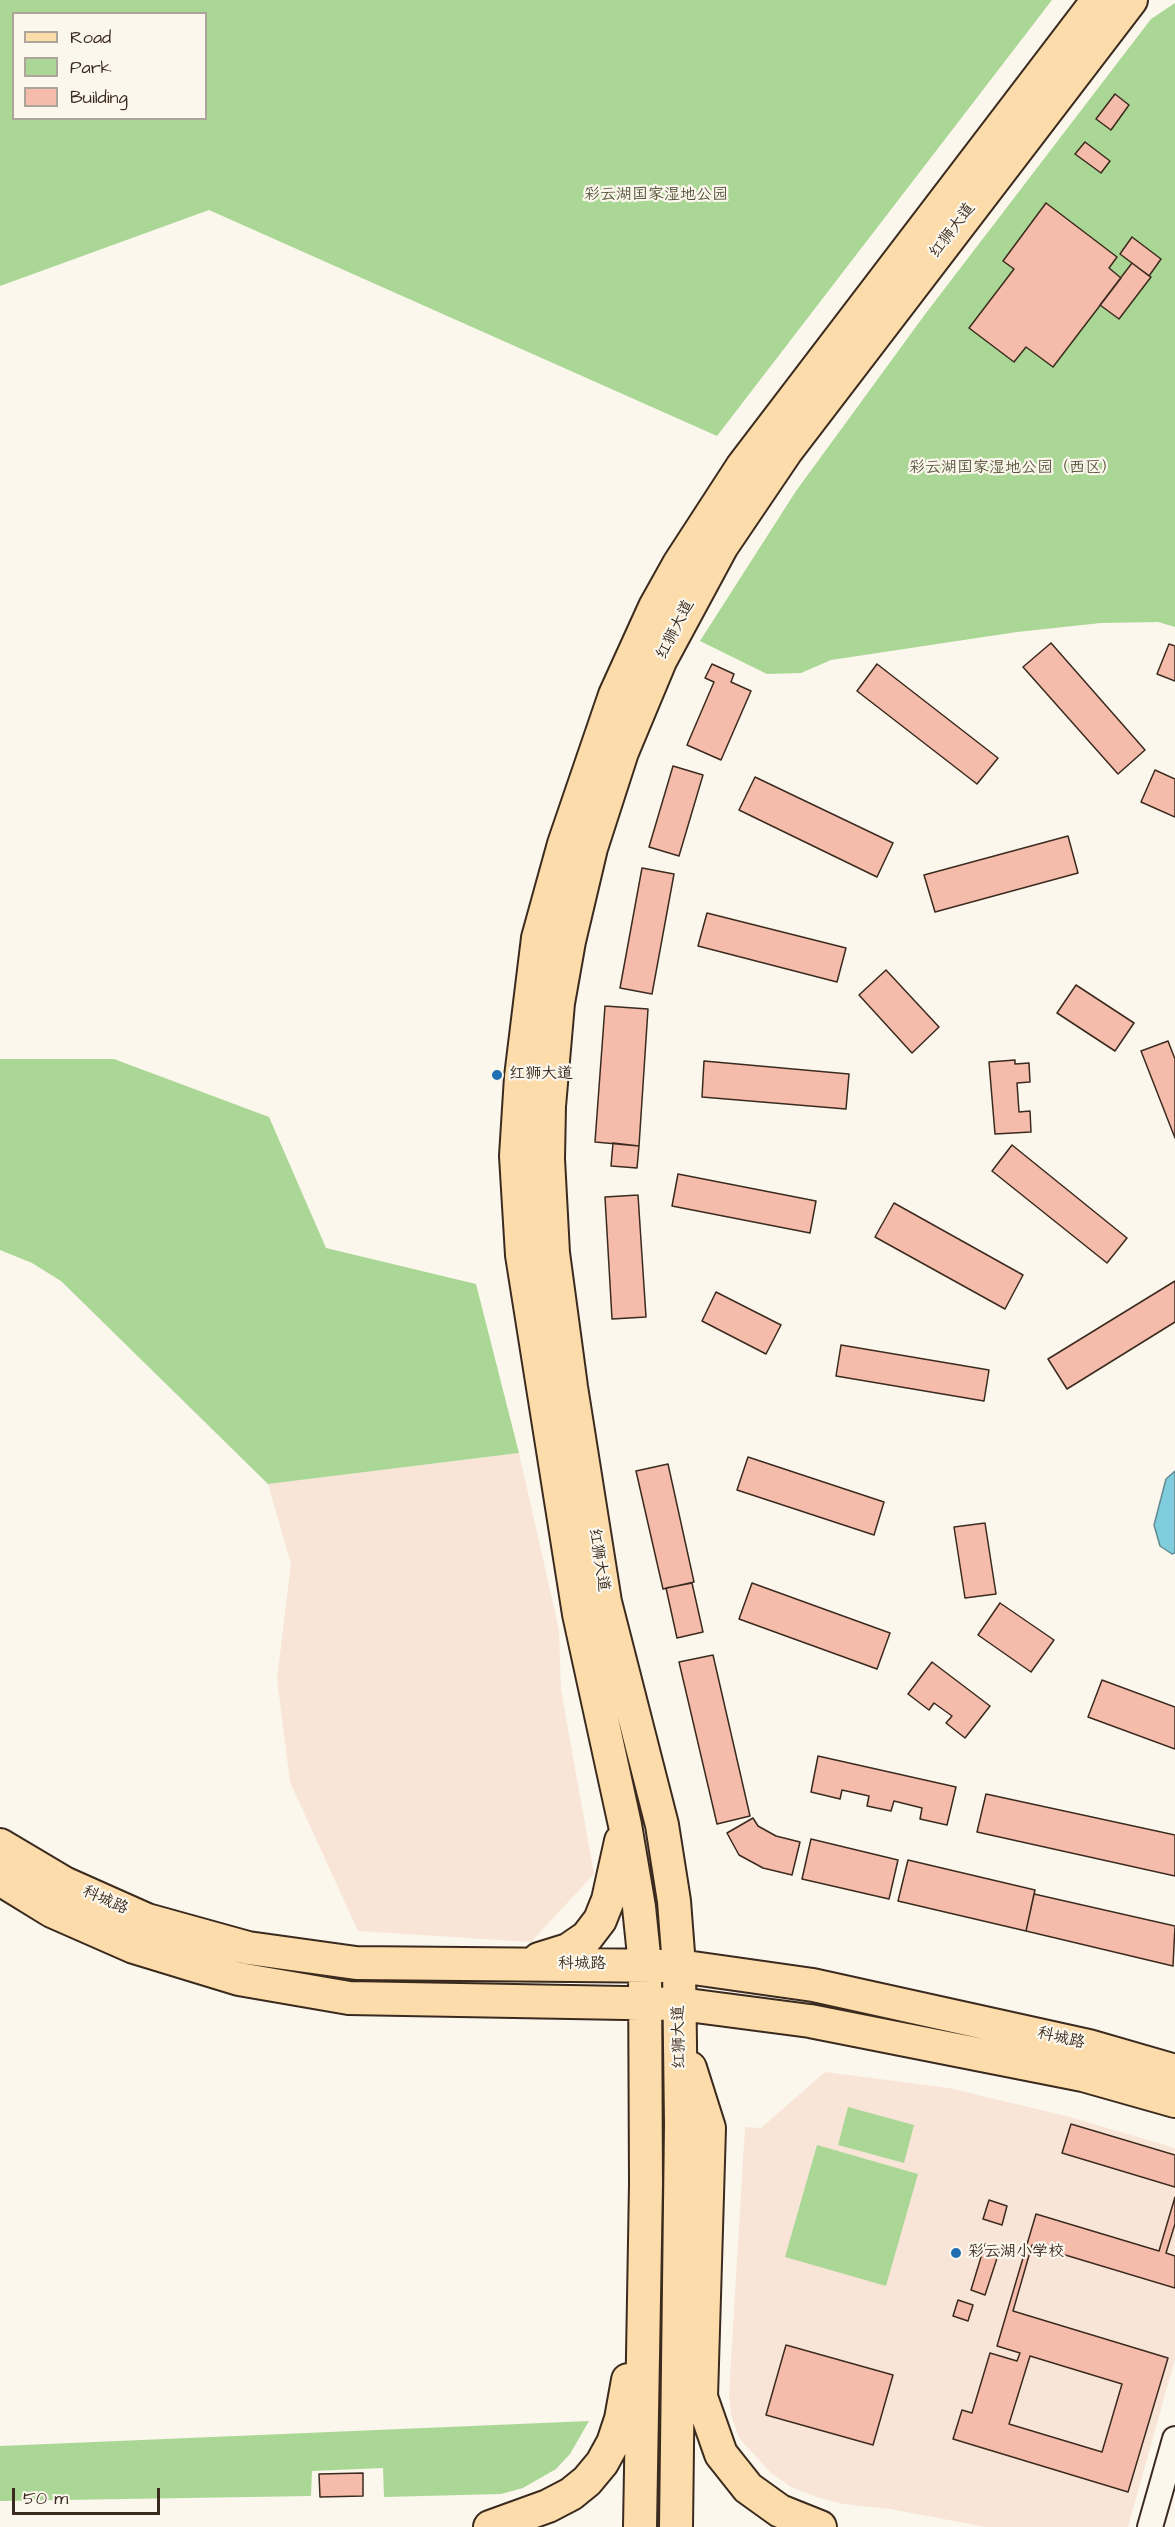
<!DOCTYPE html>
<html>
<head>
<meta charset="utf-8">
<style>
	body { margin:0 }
	#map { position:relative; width:1175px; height:2527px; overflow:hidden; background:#fbf7ec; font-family:"Architects Daughter",sans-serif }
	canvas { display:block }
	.legend { position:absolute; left:12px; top:12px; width:195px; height:108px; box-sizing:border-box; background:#fbf7ec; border:2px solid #aea59a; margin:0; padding:8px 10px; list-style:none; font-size:18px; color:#3b2a1e }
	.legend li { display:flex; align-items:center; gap:12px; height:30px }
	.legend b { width:30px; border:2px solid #aea59a }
	.scale { position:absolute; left:12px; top:2488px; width:148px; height:27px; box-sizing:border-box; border:3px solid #3b2a1e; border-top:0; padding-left:8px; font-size:18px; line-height:21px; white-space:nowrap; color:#3b2a1e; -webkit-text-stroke:4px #fbf7ec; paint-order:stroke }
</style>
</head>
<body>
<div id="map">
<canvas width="1175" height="2527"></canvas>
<ul class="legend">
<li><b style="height:8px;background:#fcdcab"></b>Road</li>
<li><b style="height:16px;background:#abd796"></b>Park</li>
<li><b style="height:16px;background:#f5bcab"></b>Building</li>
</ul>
<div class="scale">50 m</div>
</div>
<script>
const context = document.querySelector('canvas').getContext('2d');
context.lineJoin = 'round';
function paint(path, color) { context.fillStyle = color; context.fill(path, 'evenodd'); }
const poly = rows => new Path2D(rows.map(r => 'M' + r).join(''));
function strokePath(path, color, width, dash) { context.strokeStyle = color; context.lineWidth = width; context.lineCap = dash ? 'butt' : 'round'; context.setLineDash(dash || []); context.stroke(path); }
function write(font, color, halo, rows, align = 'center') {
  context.font = font + ' "Architects Daughter","LXGW WenKai TC",sans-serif'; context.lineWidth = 4.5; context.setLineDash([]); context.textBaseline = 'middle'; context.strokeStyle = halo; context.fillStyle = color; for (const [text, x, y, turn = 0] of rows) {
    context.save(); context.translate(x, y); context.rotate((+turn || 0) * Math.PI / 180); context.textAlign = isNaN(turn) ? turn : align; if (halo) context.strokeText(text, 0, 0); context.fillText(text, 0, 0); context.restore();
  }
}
paint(poly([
	[519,1453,559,1630,561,1690,594,1874,531,1942,358,1931,290,1782,277,1679,291,1564,268,1484],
	[825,2072,949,2088,1070,2117,1175,2148,1175,2359,1128,2527,986,2527,890,2509,843,2504,816,2497,791,2487,770,2472,739,2438,731,2415,729,2394,745,2127,761,2128]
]), '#f9e5d8');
paint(poly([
	[0,0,1052,0,717,436,209,210,0,286],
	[14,14,206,14,206,118,14,118],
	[1175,3,1175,627,1158,622,1101,623,1017,632,831,660,801,673,767,674,700,641,796,491,926,313,1151,19],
	[0,1059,114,1059,269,1117,326,1248,476,1284,519,1453,268,1484,61,1281,32,1263,0,1250],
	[848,2107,914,2125,904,2163,838,2145],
	[817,2145,918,2174,886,2286,785,2257],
	[589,2421,570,2454,556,2469,523,2488,501,2494,384,2497,383,2468,312,2471,311,2496,0,2501,0,2446]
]), '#abd796');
const water = poly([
	[1175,1471,1175,1553,1172,1554,1160,1546,1154,1525,1166,1479,1175,1471]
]);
paint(water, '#7eccdc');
strokePath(water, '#638b90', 1.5);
const building = poly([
	[1115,94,1129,105,1111,130,1096,119,1115,94],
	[1085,142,1110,161,1101,173,1075,154,1085,142],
	[1046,203,1117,257,1109,268,1121,278,1053,367,1026,347,1014,362,969,328,1014,269,1003,261,1046,203],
	[1132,237,1161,259,1149,276,1120,254,1132,237],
	[1132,263,1151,277,1119,319,1100,305,1132,263],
	[1051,643,1145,750,1118,774,1023,667,1051,643],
	[1169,644,1175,646,1175,681,1157,674,1169,644],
	[712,664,734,674,731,682,751,691,721,760,687,745,714,682,705,678,712,664],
	[877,664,998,758,977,784,857,691,877,664],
	[673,766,703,775,679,856,649,847,673,766],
	[1155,770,1175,779,1175,817,1141,802,1155,770],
	[755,777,893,843,877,877,739,810,755,777],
	[1068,836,1078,873,935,912,924,875,1068,836],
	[642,868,674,874,652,994,620,988,642,868],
	[707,913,846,948,837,982,698,946,707,913],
	[886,970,939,1027,912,1053,859,995,886,970],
	[1076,985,1134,1023,1115,1051,1057,1013,1076,985],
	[605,1006,648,1009,639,1146,595,1142,605,1006],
	[1168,1041,1175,1059,1175,1138,1141,1051,1168,1041],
	[1015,1060,1015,1064,1029,1063,1030,1082,1017,1083,1019,1112,1030,1111,1031,1132,995,1134,989,1062,1015,1060],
	[704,1061,849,1074,846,1109,702,1097,704,1061],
	[613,1143,639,1146,637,1168,611,1166,613,1143],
	[1012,1145,1127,1238,1107,1263,992,1171,1012,1145],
	[678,1174,816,1201,810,1233,672,1206,678,1174],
	[638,1195,646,1317,612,1319,605,1197,638,1195],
	[894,1203,1023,1275,1005,1309,875,1237,894,1203],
	[1175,1281,1175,1322,1067,1389,1048,1359,1175,1281],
	[716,1292,781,1325,766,1354,702,1321,716,1292],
	[841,1345,989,1370,984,1401,836,1376,841,1345],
	[748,1457,884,1502,874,1535,737,1490,748,1457],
	[668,1464,694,1582,663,1589,636,1471,668,1464],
	[985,1523,996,1594,965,1598,954,1527,985,1523],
	[692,1583,703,1632,677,1638,666,1588,692,1583],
	[752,1583,890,1633,877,1669,739,1619,752,1583],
	[1000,1603,1054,1640,1031,1672,978,1635,1000,1603],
	[713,1655,750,1816,717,1824,679,1662,713,1655],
	[932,1662,990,1706,965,1738,946,1723,952,1716,934,1703,929,1710,908,1694,932,1662],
	[1102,1680,1175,1707,1175,1749,1088,1717,1102,1680],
	[818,1756,956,1787,947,1825,920,1819,922,1808,894,1801,891,1811,867,1806,869,1796,842,1790,840,1799,811,1792,818,1756],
	[986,1794,1175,1835,1175,1876,977,1832,986,1794],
	[753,1818,758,1826,776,1836,800,1842,792,1875,763,1868,739,1855,727,1833,753,1818],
	[811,1839,898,1860,889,1899,802,1879,811,1839],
	[908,1860,1035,1890,1026,1931,898,1901,908,1860],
	[1034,1894,1175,1926,1173,1966,1026,1931,1034,1894],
	[1071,2124,1175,2155,1175,2187,1062,2153,1071,2124],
	[1175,2197,1175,2224,1166,2253,1175,2256,1175,2288,1032,2245,1013,2311,1168,2358,1128,2492,953,2439,962,2410,972,2413,990,2353,1017,2361,1020,2353,997,2346,1036,2214,1159,2251,1175,2197],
	[1030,2356,1122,2384,1102,2452,1009,2424,1030,2356],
	[989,2200,1007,2206,1002,2225,983,2219,989,2200],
	[985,2244,1000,2249,985,2295,971,2290,985,2244],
	[958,2300,973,2305,968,2321,953,2316,958,2300],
	[786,2345,893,2375,873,2445,766,2415,786,2345],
	[363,2473,363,2496,320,2497,319,2474,363,2473]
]);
paint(building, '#f5bcab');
strokePath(building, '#3b2a1e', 1.5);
const minor = poly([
	[1150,2527,1175,2439]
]);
const major = poly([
	[0,1845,64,1883,147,1920,248,1948,356,1963,679,1966,813,1985,1089,2046,1175,2071],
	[0,1879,52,1911,134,1947,239,1979,349,1998,680,2004,810,2021,1083,2075,1175,2101],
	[539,1959,568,1950,587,1937,600,1920,608,1900,621,1841],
	[690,2068,709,2128,701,2397,721,2454,748,2488,780,2511,820,2527],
	[490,2527,548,2506,571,2494,587,2481,602,2463,613,2443,621,2419,628,2380],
	[640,2527,646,2184,645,1965,639,1907,625,1825,579,1614,522,1255,516,1156,521,1077,538,938,564,844,615,695,655,607,679,564,742,467,1098,0],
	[676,2527,681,2124,679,1966,674,1901,662,1825,605,1602,571,1387,553,1253,548,1159,549,1106,558,1003,569,941,591,848,622,752,660,661,722,546,787,450,1131,0]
]);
strokePath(minor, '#3b2a1e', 28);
strokePath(major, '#3b2a1e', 36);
strokePath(minor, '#fbf7ec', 24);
strokePath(major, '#fcdcab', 32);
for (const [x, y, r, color] of [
	[497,1075,6,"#1f6fb2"],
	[956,2253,6,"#1f6fb2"]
]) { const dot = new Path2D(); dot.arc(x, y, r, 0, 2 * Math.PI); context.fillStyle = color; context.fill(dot); strokePath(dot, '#fbf7ec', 2); }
write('16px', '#57553c', '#fbf7ec', [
	["彩云湖国家湿地公园",656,196],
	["彩云湖国家湿地公园（西区）",1013,469]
]);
write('16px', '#3b2a1e', '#fbf7ec', [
	["红狮大道",953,231,-53],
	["红狮大道",676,630,-63],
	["红狮大道",598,1560,81],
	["科城路",105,1901,24],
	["科城路",582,1965],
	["红狮大道",680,2037,-91],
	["科城路",1061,2039,13]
]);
write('16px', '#3b2a1e', '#fbf7ec', [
	["红狮大道",509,1075],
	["彩云湖小学校",968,2253]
], 'left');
</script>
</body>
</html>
